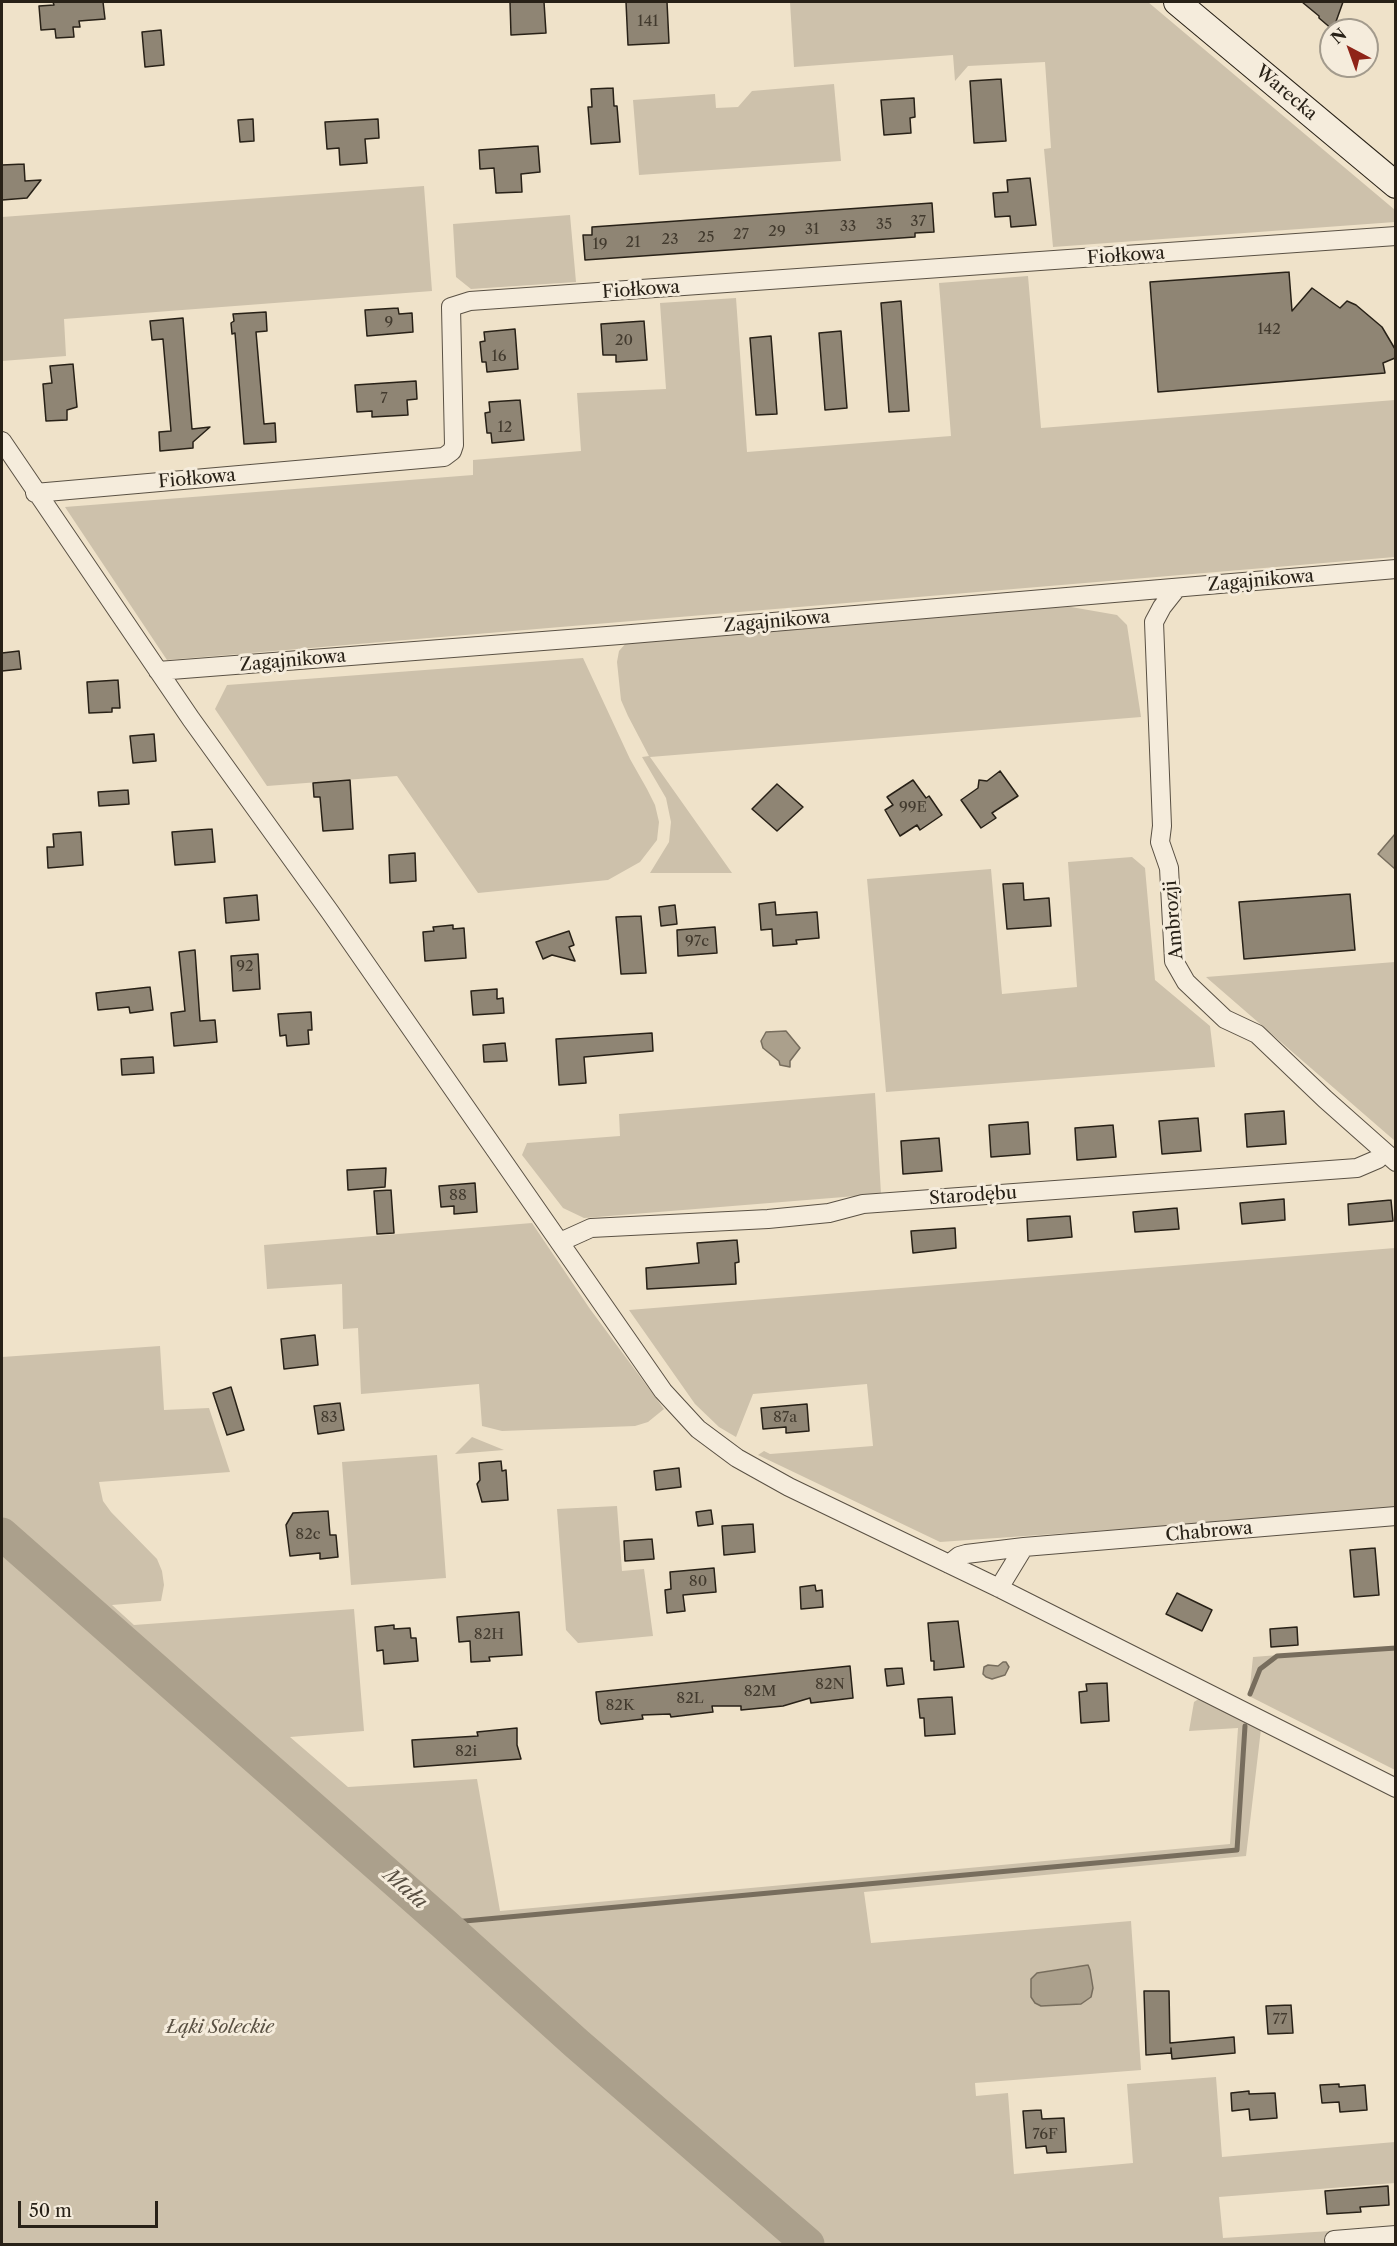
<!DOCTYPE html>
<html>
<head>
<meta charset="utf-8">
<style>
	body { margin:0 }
	#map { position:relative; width:1397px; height:2246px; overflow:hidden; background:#efe2c9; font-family:"Libre Caslon Text",serif }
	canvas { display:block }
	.frame { position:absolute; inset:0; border:3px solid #282117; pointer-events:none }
	.north { position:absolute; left:1319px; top:18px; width:60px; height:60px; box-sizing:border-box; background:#f5ecdc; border:2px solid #a39b8d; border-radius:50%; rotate:319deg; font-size:16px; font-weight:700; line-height:24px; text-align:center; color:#282117 }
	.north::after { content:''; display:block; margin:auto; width:21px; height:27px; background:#8f2418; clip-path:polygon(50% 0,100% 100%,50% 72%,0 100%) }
	.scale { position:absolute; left:18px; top:2201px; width:140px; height:27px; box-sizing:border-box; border:3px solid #282117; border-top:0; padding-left:8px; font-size:18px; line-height:21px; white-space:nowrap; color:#282117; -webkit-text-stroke:4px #f5ecdc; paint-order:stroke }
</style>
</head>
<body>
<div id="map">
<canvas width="1397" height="2246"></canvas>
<div class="frame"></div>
<div class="north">N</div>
<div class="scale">50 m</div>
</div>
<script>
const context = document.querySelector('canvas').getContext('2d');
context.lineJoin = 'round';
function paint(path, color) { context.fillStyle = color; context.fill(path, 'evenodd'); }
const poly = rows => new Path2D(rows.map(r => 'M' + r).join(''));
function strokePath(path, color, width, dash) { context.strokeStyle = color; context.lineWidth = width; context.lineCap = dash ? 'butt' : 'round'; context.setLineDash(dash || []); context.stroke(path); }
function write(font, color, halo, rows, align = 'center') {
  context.font = font + ' "Libre Caslon Text",serif'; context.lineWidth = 6; context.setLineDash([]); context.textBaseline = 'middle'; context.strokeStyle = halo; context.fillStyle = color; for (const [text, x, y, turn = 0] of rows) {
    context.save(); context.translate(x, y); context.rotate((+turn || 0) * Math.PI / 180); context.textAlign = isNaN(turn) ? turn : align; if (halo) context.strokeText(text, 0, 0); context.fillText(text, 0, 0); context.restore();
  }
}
paint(poly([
	[790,2,1148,2,1395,210,1395,222,1053,247,1044,149,1051,148,1045,62,968,66,955,81,953,55,794,67],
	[834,84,841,161,639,175,633,100,715,94,716,108,738,107,752,91],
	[424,186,432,291,64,319,66,356,2,361,2,217],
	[570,215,576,282,471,289,456,277,453,224],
	[1028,276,1041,428,1395,400,1395,557,167,660,65,507,473,475,473,460,581,451,577,393,666,389,660,303,736,298,747,452,951,436,939,283],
	[1071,607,1117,615,1127,625,1141,717,650,757,732,873,650,873,669,842,671,822,666,798,642,757,649,756,628,716,621,700,617,662,619,651,627,642,1024,608],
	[583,658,630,759,647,789,655,805,659,822,657,840,640,862,608,880,478,893,397,776,267,786,215,709,227,685],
	[1132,857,1145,868,1155,980,1210,1026,1215,1067,886,1092,867,879,991,869,1002,994,1077,987,1068,862],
	[1395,962,1395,1141,1206,977],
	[875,1093,881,1194,584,1218,563,1208,522,1155,527,1143,620,1136,619,1114],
	[532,1223,590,1309,664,1409,648,1422,635,1426,502,1431,482,1426,479,1384,361,1394,358,1328,343,1329,342,1284,267,1289,264,1245],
	[1395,1248,1395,1510,940,1542,758,1455,764,1451,770,1454,873,1446,867,1384,753,1394,736,1437,719,1427,695,1404,629,1310],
	[160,1346,164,1410,209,1408,230,1472,99,1482,103,1501,111,1512,157,1559,162,1571,164,1585,161,1601,112,1605,134,1625,354,1609,364,1731,290,1737,348,1787,477,1779,500,1911,1230,1844,1238,1728,1189,1731,1194,1702,1200,1698,1261,1729,1246,1856,864,1892,871,1943,1131,1921,1141,2070,975,2083,976,2096,1008,2093,1014,2174,1133,2163,1127,2084,1216,2077,1222,2157,1395,2142,1395,2183,1219,2197,1223,2238,1330,2231,1330,2244,2,2244,2,1357],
	[1076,1966,1090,1970,1093,1988,1091,1997,1081,2004,1041,2006,1031,1997,1031,1979,1037,1973],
	[472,1437,504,1450,455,1454],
	[437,1455,446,1578,351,1585,342,1462],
	[617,1506,622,1571,644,1569,653,1636,578,1643,566,1630,557,1509],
	[1395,1646,1395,1770,1249,1696,1253,1657]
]), '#cdc1ab');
const water = poly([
	[1395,834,1395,869,1378,854,1395,834],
	[786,1031,800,1048,790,1061,790,1067,780,1065,779,1061,763,1048,761,1041,766,1032,786,1031],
	[1003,1662,1006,1662,1009,1667,1005,1675,992,1679,986,1677,983,1674,984,1667,988,1665,998,1666,1003,1662],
	[1088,1965,1090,1970,1093,1988,1091,1997,1081,2004,1041,2006,1035,2003,1031,1997,1031,1979,1037,1973,1088,1965]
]);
paint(water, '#aba08c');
strokePath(water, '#776d5d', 1.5);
strokePath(poly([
	[1250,1694,1260,1669,1277,1656,1396,1648],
	[443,1923,1237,1850,1245,1726]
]), '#776d5d', 5);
strokePath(poly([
	[2,1534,443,1923,576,2043,808,2244]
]), '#aba08c', 33);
const building = poly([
	[53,2,103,2,105,19,79,21,80,27,73,27,74,37,56,38,55,29,41,30,39,6,54,5,53,2],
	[510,2,544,2,546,33,511,35,510,2],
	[626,2,667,2,669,43,628,45,626,2],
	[1302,2,1343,2,1333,30,1319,18,1319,16,1302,2],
	[161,30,164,65,145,67,142,32,161,30],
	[1001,79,1006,141,974,143,970,81,1001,79],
	[613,88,614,106,617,106,620,142,591,144,588,107,592,107,591,89,613,88],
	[914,98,915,117,910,118,911,133,884,135,881,100,914,98],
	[253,119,254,141,240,142,238,120,253,119],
	[378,119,379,138,365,139,367,163,340,165,339,148,327,149,325,122,378,119],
	[538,146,540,172,521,174,522,192,496,193,494,168,480,169,479,150,538,146],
	[24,164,25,181,41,180,27,198,2,200,2,165,24,164],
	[1030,178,1036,225,1011,227,1010,216,995,217,993,193,1008,192,1007,180,1030,178],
	[932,203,934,232,915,233,915,237,585,260,583,235,592,235,592,227,932,203],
	[1289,272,1292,311,1312,288,1340,308,1347,301,1356,305,1382,327,1395,349,1395,358,1383,363,1385,373,1158,392,1150,282,1289,272],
	[901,301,909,411,889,412,881,303,901,301],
	[398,308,399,314,412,313,413,332,367,336,365,310,398,308],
	[266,312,267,331,256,332,264,424,275,423,276,442,244,444,235,333,232,334,231,323,234,321,233,314,266,312],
	[183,318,192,429,210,427,193,442,193,448,160,451,159,432,171,431,163,339,152,340,150,321,183,318],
	[644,321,647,360,616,362,616,355,603,355,601,324,644,321],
	[515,329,518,369,487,372,486,362,482,362,480,342,485,341,484,332,515,329],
	[841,331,847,408,825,410,819,333,841,331],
	[771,336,777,414,756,415,750,338,771,336],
	[73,364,77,407,67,410,67,420,46,421,43,384,52,383,50,366,73,364],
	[416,381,417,399,407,400,408,415,372,417,372,411,357,412,355,385,416,381],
	[520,400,524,440,492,443,491,433,487,433,485,413,490,412,489,402,520,400],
	[19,651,21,669,2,671,2,653,19,651],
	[118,680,120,708,112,708,112,712,89,713,87,682,118,680],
	[154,734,156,761,133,763,130,736,154,734],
	[1000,771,1018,796,992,813,996,818,981,828,961,800,978,788,979,780,987,781,1000,771],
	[350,780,353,829,323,831,320,797,314,797,313,783,350,780],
	[913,780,926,798,929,796,942,815,920,830,917,825,900,836,885,810,893,805,887,797,913,780],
	[777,784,803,807,777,831,752,809,777,784],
	[128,790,129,804,99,806,98,792,128,790],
	[212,829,215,862,175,865,172,832,212,829],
	[81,832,83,865,48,868,47,847,54,847,53,834,81,832],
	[415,853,416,881,390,883,389,855,415,853],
	[1023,883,1024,900,1049,898,1051,926,1007,929,1003,884,1023,883],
	[1350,894,1355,950,1244,959,1239,902,1350,894],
	[257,895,259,920,226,923,224,898,257,895],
	[775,902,776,915,817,912,819,938,796,940,797,944,773,946,772,929,761,930,759,904,775,902],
	[675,905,677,924,661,926,659,907,675,905],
	[641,916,646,973,621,974,616,917,641,916],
	[453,925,453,929,464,928,466,958,425,961,423,932,434,931,433,927,453,925],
	[715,927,717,953,678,956,677,930,715,927],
	[569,931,574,945,569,947,575,961,552,955,543,959,536,942,569,931],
	[195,950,200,1021,215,1020,217,1042,174,1046,171,1013,185,1011,179,952,195,950],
	[258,954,260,989,233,991,231,956,258,954],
	[150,987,153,1010,130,1013,129,1007,98,1010,96,993,150,987],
	[497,989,497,999,503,998,504,1013,473,1015,471,991,497,989],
	[311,1012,312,1030,308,1030,309,1044,287,1046,286,1035,280,1036,278,1014,311,1012],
	[652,1033,653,1051,584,1057,586,1083,559,1085,556,1039,652,1033],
	[505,1043,507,1061,484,1062,483,1045,505,1043],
	[153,1057,154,1073,122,1075,121,1059,153,1057],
	[1284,1111,1286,1144,1247,1147,1245,1114,1284,1111],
	[1198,1118,1201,1151,1162,1154,1159,1121,1198,1118],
	[1028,1122,1030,1154,991,1157,989,1125,1028,1122],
	[1113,1125,1116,1157,1077,1160,1075,1128,1113,1125],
	[939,1138,942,1171,903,1174,901,1141,939,1138],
	[386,1168,385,1187,348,1190,347,1170,386,1168],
	[475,1183,477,1212,454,1214,454,1206,441,1207,439,1186,475,1183],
	[391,1190,394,1233,377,1234,374,1191,391,1190],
	[1284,1199,1285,1220,1242,1224,1240,1203,1284,1199],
	[1391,1200,1393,1221,1349,1225,1348,1204,1391,1200],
	[1177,1208,1179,1229,1135,1232,1133,1212,1177,1208],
	[1070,1216,1072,1237,1028,1241,1027,1219,1070,1216],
	[955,1228,956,1248,913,1253,911,1231,955,1228],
	[737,1240,739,1262,735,1263,736,1284,647,1289,646,1268,699,1263,697,1243,737,1240],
	[315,1335,318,1365,284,1369,281,1339,315,1335],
	[231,1387,244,1430,227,1435,213,1393,231,1387],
	[340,1403,344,1430,318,1434,314,1406,340,1403],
	[807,1404,809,1431,786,1433,786,1427,763,1429,761,1408,807,1404],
	[501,1461,502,1471,506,1470,508,1500,482,1502,477,1484,480,1480,479,1463,501,1461],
	[679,1468,681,1487,656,1490,654,1471,679,1468],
	[711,1510,713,1524,698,1526,696,1512,711,1510],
	[328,1511,330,1535,336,1535,338,1557,320,1559,320,1553,290,1556,286,1525,293,1513,328,1511],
	[753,1524,755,1552,724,1555,722,1526,753,1524],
	[652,1539,654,1559,625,1561,624,1541,652,1539],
	[1375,1548,1379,1595,1354,1597,1350,1550,1375,1548],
	[714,1568,716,1592,683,1595,685,1611,667,1613,665,1590,671,1589,670,1572,714,1568],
	[815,1585,816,1591,822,1590,823,1607,801,1609,800,1587,815,1585],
	[1177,1593,1212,1610,1202,1631,1166,1614,1177,1593],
	[519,1612,522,1655,489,1657,490,1661,471,1662,470,1641,459,1642,457,1617,519,1612],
	[958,1621,964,1667,934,1670,934,1661,931,1661,928,1623,958,1621],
	[394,1625,394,1629,410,1628,411,1638,416,1638,418,1661,384,1664,383,1650,377,1651,375,1627,394,1625],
	[1297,1627,1298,1645,1271,1647,1270,1629,1297,1627],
	[850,1666,853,1698,811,1703,810,1698,783,1706,741,1710,741,1706,712,1706,713,1712,671,1717,670,1714,642,1715,643,1719,601,1724,599,1720,596,1692,850,1666],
	[902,1668,904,1684,887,1686,885,1669,902,1668],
	[1107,1683,1109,1721,1081,1723,1079,1692,1087,1691,1086,1684,1107,1683],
	[952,1697,955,1734,925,1736,924,1718,920,1718,918,1699,952,1697],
	[517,1728,517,1745,521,1759,414,1767,412,1740,478,1736,477,1732,517,1728],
	[1144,1991,1169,1991,1170,2043,1234,2037,1235,2053,1172,2059,1171,2048,1171,2053,1146,2055,1144,1991],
	[1291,2005,1293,2033,1268,2034,1266,2006,1291,2005],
	[1339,2084,1339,2087,1365,2085,1367,2110,1340,2112,1339,2102,1322,2103,1320,2085,1339,2084],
	[1249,2091,1249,2094,1275,2093,1277,2118,1250,2120,1249,2109,1232,2111,1231,2093,1249,2091],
	[1041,2110,1042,2119,1064,2118,1066,2152,1047,2153,1046,2146,1026,2148,1023,2111,1041,2110],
	[1388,2186,1389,2205,1360,2207,1361,2212,1327,2214,1325,2191,1388,2186]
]);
paint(building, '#8f8574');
strokePath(building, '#282117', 1.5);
const street = poly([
	[2,441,191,719,330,912,663,1391,698,1429,737,1458,789,1487,999,1588,1396,1788],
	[35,493,444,457,452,451,454,445,451,307,470,301,1396,236],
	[1177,588,1162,607,1154,622,1162,826,1160,842,1169,868,1174,961,1186,982,1225,1019,1257,1034,1325,1099,1396,1162],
	[158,671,620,635,1396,569],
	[560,1242,591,1228,768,1219,829,1213,863,1204,1357,1168,1378,1159,1384,1152],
	[949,1564,959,1556,966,1554,1024,1547],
	[999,1588,1024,1547,1396,1516],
	[1334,2240,1396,2235]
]);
const secondary = poly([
	[1177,2,1396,185]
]);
strokePath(street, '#5a5144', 20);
strokePath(secondary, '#282117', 28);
strokePath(street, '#f5ecdc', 18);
strokePath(secondary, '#f5ecdc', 26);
write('15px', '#423a2e', null, [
	["141",648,22],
	["37",918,222],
	["35",884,225],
	["33",848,227],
	["31",812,230],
	["29",777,232],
	["27",741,235],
	["25",706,238],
	["23",670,240],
	["21",633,243],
	["19",600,245],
	["9",389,323],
	["142",1269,330],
	["20",624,341],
	["16",499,357],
	["7",384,399],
	["12",505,428],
	["99E",913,808],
	["97c",697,942],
	["92",245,967],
	["88",458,1196],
	["83",329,1418],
	["87a",785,1418],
	["82c",308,1535],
	["80",698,1582],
	["82H",489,1635],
	["82N",830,1685],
	["82M",760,1692],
	["82L",690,1699],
	["82K",620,1706],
	["82i",466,1752],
	["77",1280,2020],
	["76F",1045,2135]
]);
write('18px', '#282117', '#f5ecdc', [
	["Warecka",1286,93,40],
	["Fiołkowa",1126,256,-4],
	["Fiołkowa",641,290,-4],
	["Fiołkowa",197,479,-5],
	["Zagajnikowa",1261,581,-5],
	["Zagajnikowa",777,622,-5],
	["Zagajnikowa",293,661,-5],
	["Ambrozji",1174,920,-95],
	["Starodębu",973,1196,-4],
	["Chabrowa",1209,1532,-5]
]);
write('italic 18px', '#5a5143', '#f5ecdc', [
	["Łąki Soleckie",220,2028]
]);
write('italic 20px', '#564d40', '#f5ecdc', [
	["Mała",405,1889,41]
]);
</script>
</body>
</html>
